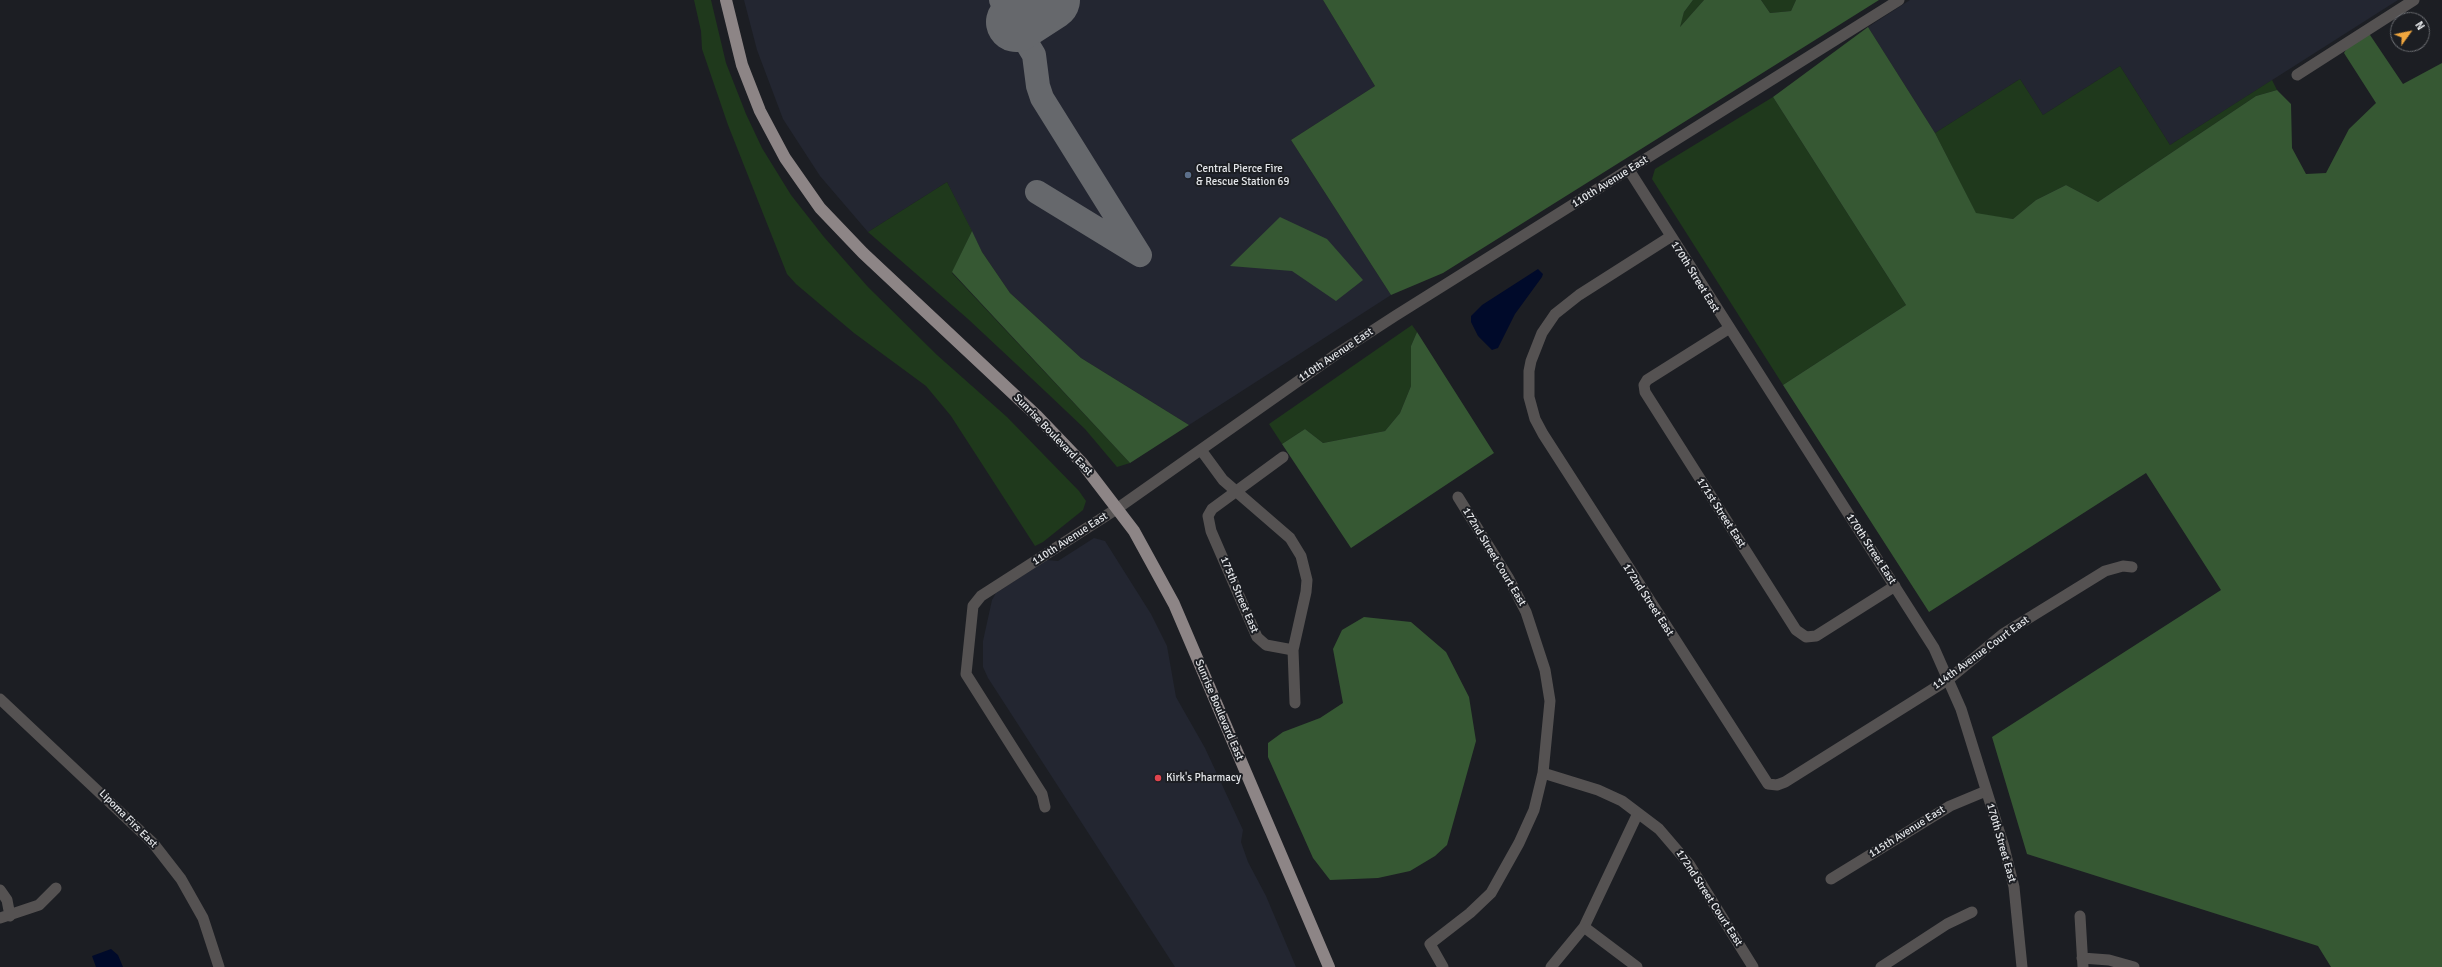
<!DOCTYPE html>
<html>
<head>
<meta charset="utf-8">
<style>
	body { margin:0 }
	#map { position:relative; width:2442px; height:967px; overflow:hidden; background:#1c1e23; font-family:Signika,sans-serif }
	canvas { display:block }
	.north { position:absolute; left:2390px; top:12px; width:40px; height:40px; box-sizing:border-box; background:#1c1e23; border:1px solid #6c6e72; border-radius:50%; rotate:57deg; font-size:11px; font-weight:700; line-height:16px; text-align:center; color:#e4e6e9 }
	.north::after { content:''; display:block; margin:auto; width:14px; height:18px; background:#f0a63e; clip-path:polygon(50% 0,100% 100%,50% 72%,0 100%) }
</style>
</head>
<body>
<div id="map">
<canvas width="2442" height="967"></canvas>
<div class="north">N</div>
</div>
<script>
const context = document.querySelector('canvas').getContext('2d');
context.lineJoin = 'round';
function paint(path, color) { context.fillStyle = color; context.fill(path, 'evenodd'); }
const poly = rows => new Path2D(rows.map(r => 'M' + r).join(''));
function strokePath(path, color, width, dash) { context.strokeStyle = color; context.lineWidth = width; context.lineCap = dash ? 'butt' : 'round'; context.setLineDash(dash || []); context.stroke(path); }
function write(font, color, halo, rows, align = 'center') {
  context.font = font + ' Signika,sans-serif'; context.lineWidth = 4; context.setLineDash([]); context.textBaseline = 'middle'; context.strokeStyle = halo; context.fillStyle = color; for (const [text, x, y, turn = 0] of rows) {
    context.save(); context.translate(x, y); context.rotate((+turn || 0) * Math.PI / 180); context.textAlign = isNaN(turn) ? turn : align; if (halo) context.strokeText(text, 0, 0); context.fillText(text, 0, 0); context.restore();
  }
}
paint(poly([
	[744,0,1323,0,1375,86,1291,140,1391,295,1189,425,1081,358,1010,293,982,252,947,182,868,232,820,176,783,119,757,50],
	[1910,0,2398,0,2170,145,2120,66,2043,115,2020,79,1935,133,1868,27],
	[1094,538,1105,541,1151,614,1167,646,1176,697,1205,748,1243,830,1241,842,1248,862,1266,896,1296,967,1175,967,988,678,983,667,983,641,992,600,996,593,1047,560,1058,561]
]), '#232631');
paint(poly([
	[694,0,711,0,726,63,746,114,762,148,791,195,824,237,868,287,937,355,1007,417,1079,491,1086,501,1083,510,1043,542,1035,546,951,416,926,386,854,333,796,284,787,274,728,125,702,49,701,31],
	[1693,0,1704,0,1679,28,1684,12],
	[1761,0,1796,0,1791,11,1770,13],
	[2120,66,2170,145,2272,80,2277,90,2256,96,2098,202,2066,185,2036,200,2013,219,1976,214,1935,133,2020,79,2043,115],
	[1773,97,1906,305,1783,385,1652,179,1655,169],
	[947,182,972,231,952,273,1130,463,1117,467,1085,429,1046,392,968,319,868,232],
	[1412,325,1417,332,1411,346,1411,386,1400,413,1385,431,1323,443,1305,429,1282,444,1269,424]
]), '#1f391c');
paint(poly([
	[1323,0,1693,0,1684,12,1680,27,1704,0,1761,0,1770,13,1791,11,1796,0,1879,0,1443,273,1391,295,1291,140,1375,86],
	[1868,27,1935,133,1976,213,2013,219,2036,200,2066,185,2098,202,2256,96,2277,90,2291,104,2292,148,2306,174,2326,173,2349,129,2376,103,2344,53,2349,44,2368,32,2403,84,2442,63,2442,967,2331,967,2318,946,2027,854,1992,737,2221,590,2146,473,1929,612,1783,385,1906,305,1773,97],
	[1280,217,1327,239,1363,280,1336,301,1292,271,1230,266],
	[972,231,982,252,1010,293,1081,358,1189,425,1130,463,952,272],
	[1417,332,1494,453,1351,548,1282,444,1305,429,1323,443,1385,431,1400,413,1411,386,1411,346],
	[1364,617,1411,622,1446,652,1469,697,1476,741,1447,845,1435,856,1410,871,1378,878,1330,880,1313,858,1268,757,1268,743,1283,732,1320,718,1343,703,1333,649,1342,630]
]), '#365833');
paint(poly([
	[1538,269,1543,274,1542,277,1515,314,1498,348,1492,350,1478,336,1471,322,1471,316,1482,305],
	[111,949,118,955,123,967,96,967,92,956]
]), '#000a2a');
strokePath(poly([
	[1001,0,1034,55,1038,86,1042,98,1140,255,1037,192]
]), '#66686c', 24);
strokePath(poly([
	[1016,22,1050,0]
]), '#66686c', 60);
strokePath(poly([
	[2297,75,2414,0],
	[1629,170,1934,648,1961,709,2004,847,2014,887,2022,967],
	[1670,237,1579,295,1555,314,1542,333,1531,361,1529,371,1529,397,1535,419,1543,434,1768,784,1777,785,1785,782,1949,679,2003,634,2105,571,2123,566,2132,567],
	[1728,329,1647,380,1644,385,1645,392,1796,630,1806,637,1816,636,1895,586],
	[1201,450,1223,480,1290,538,1301,556,1307,580,1306,592,1293,650,1295,703],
	[1283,457,1212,509,1208,516,1211,531,1257,637,1266,645,1293,650],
	[1458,497,1509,579,1526,612,1545,670,1550,701,1543,773,1598,790,1622,801,1659,829,1689,864,1753,967],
	[0,699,153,843,181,879,203,918,219,967],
	[1045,807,1042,794,966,674,973,606,981,596,1118,508,1338,353,1395,316,1899,0],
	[1831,879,1950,806,1986,791],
	[0,890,7,900,10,916],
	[2080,916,2083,967],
	[0,918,39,905,56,888],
	[1584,927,1637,967],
	[2082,958,2109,960,2134,967],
	[1443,967,1430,944,1470,913,1491,893,1519,843,1534,810,1543,773],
	[1551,967,1584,927,1638,813],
	[1881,967,1947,924,1972,912]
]), '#555252', 11);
strokePath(poly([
	[726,0,742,65,760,111,785,158,820,208,863,253,1037,416,1082,463,1134,531,1174,604,1329,967]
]), '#8d8586', 12);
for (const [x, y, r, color] of [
	[1188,175,4,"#5c6f8a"],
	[1158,778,4,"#e0444e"]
]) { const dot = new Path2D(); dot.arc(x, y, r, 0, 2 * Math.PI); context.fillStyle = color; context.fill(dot); strokePath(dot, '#1c1e23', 1.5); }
write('11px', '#e4e6e9', '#1c1e23', [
	["Central Pierce Fire",1196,169],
	["& Rescue Station 69",1196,182],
	["Kirk's Pharmacy",1166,778]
], 'left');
write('11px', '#e4e6e9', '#1c1e23', [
	["110th Avenue East",1610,182,-32],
	["170th Street East",1695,277,58],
	["110th Avenue East",1336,355,-34],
	["Sunrise Boulevard East",1053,435,46],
	["171st Street East",1721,513,57],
	["110th Avenue East",1070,539,-33],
	["170th Street East",1871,549,57],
	["172nd Street Court East",1494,557,59],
	["175th Street East",1239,595,67],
	["172nd Street East",1648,600,57],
	["114th Avenue Court East",1981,653,-36],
	["Sunrise Boulevard East",1219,710,67],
	["Lipoma Firs East",128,819,45],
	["115th Avenue East",1907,832,-32],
	["170th Street East",2001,843,74],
	["172nd Street Court East",1709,898,57]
]);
</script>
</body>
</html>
